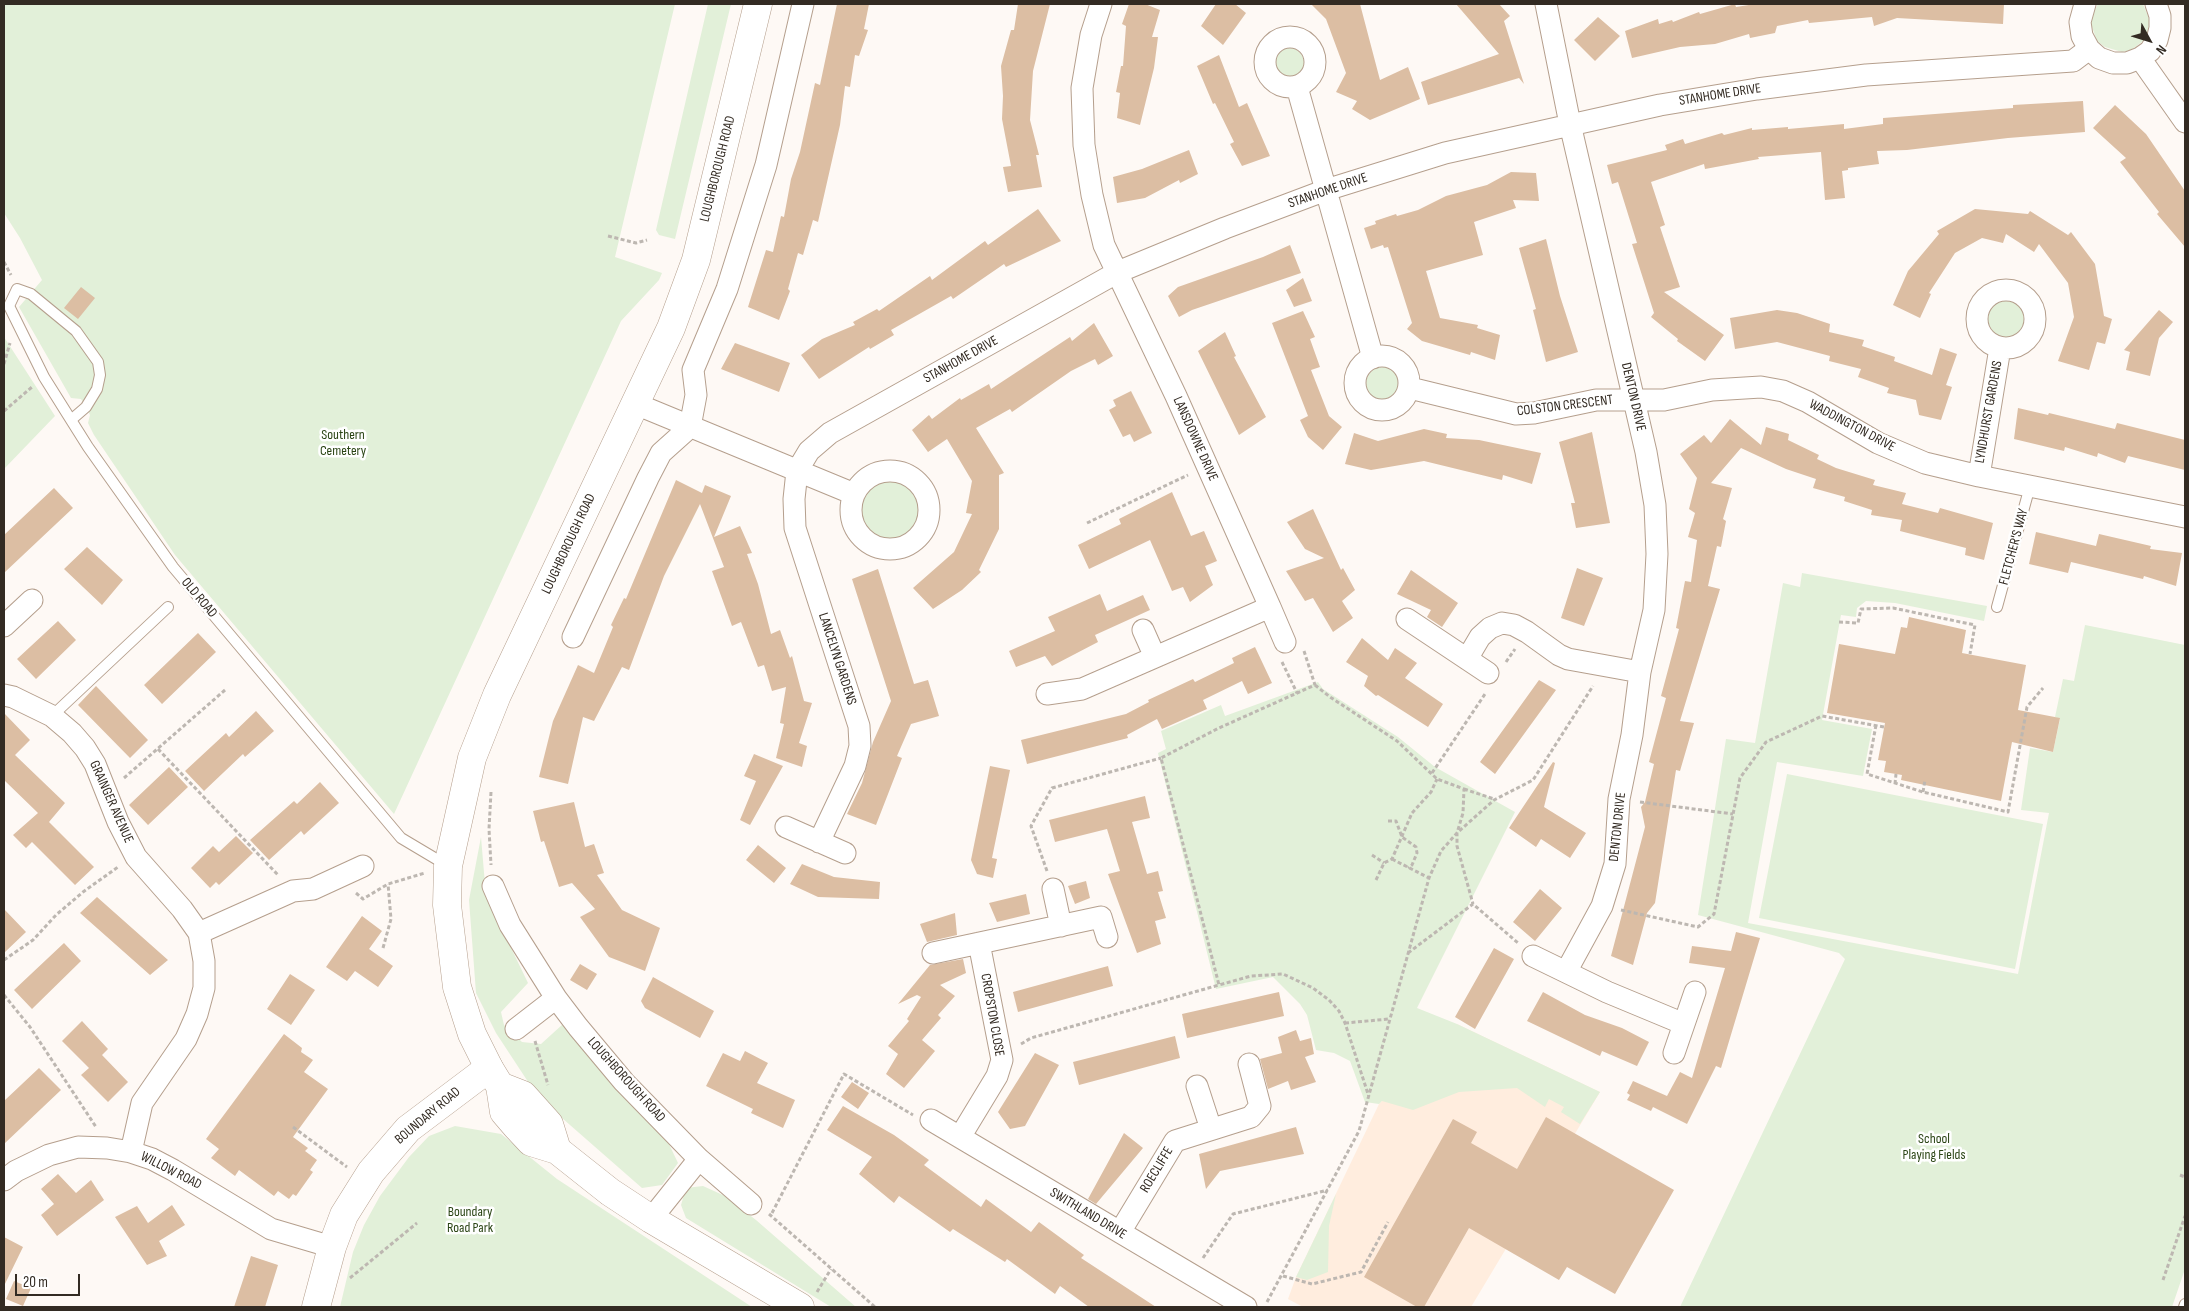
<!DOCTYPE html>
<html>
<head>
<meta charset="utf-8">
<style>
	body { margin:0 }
	#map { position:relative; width:2189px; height:1311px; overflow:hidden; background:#fef9f5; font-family:"Sofia Sans Condensed",sans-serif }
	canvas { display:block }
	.frame { position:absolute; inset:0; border:5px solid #332b23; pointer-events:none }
	.north { position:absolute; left:2124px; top:15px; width:50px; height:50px; -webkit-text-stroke:4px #fff; paint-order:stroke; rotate:129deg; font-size:14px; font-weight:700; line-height:20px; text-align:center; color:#332b23 }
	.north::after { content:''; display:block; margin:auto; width:18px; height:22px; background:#332b23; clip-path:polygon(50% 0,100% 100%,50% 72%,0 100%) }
	.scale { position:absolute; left:15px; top:1274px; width:65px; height:22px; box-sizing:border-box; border:2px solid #332b23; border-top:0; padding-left:6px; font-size:15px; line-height:18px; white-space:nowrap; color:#332b23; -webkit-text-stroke:4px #fff; paint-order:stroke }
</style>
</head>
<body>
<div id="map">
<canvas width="2189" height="1311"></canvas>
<div class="frame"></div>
<div class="north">N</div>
<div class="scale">20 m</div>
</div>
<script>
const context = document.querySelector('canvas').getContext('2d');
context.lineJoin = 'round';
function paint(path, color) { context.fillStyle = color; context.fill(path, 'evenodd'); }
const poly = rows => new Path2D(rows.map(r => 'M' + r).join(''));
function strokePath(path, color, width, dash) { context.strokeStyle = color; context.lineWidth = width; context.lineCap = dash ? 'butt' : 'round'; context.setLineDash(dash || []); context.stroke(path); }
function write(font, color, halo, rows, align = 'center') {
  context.font = font + ' "Sofia Sans Condensed",sans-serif'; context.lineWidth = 5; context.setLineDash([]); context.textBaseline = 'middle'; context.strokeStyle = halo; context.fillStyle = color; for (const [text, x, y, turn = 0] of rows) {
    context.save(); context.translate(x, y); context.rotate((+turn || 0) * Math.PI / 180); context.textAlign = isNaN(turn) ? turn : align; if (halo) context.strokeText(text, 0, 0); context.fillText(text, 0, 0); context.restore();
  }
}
paint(poly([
	[1457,1024,1600,1092,1471,1307,1303,1307,1288,1299,1296,1277,1379,1104]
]), '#ffedde');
paint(poly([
	[4,4,675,4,615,257,662,273,659,280,621,321,394,814,175,555,94,435,88,423,90,415,86,407,81,399,71,398,19,307,42,280,20,238,4,213],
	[708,4,731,4,675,239,659,235,656,230],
	[2098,4,2143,4,2150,21,2146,39,2131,50,2122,52,2105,47,2097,41,2091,24,2092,15],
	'1274 63a15 15 0 1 1 30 0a15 15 0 1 1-30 0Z',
	'1987 320a19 19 0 1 1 38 0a19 19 0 1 1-38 0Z',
	[4,337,55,416,4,469],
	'1366 384a17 17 0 1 1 34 0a17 17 0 1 1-34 0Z',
	'859 510a30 30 0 1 1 60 0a30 30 0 1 1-60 0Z',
	[1802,573,1987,606,1984,621,1895,603,1866,601,1857,608,1856,617,1841,615,1822,720,1872,729,1863,776,1777,762,1748,923,2018,974,2049,813,2021,810,2030,748,2053,752,2060,719,2055,717,2063,679,2074,681,2085,625,2185,645,2185,1269,2172,1307,1680,1307,1845,959,1839,953,1698,915,1726,739,1755,743,1783,583,1800,587],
	[1318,682,1323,689,1398,737,1435,767,1515,812,1417,1008,1457,1024,1600,1092,1580,1124,1561,1112,1564,1107,1549,1099,1545,1107,1517,1088,1459,1092,1413,1110,1382,1101,1379,1104,1365,1102,1350,1061,1334,1053,1316,1050,1307,1015,1300,1004,1273,977,1216,989,1158,753,1166,749,1161,731,1221,705,1225,716],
	[1787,774,2043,824,2015,969,1759,918],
	[481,837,486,896,528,983,501,1012,504,1025,522,1042,541,1044,563,1024,668,1142,678,1163,662,1185,642,1188,538,1097,496,1033,476,993,469,900],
	[455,1126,501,1134,557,1179,752,1307,340,1307,353,1252,364,1225,380,1196,409,1157,429,1136],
	[703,1186,725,1196,756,1220,856,1307,831,1307,686,1218,681,1205,686,1188],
	[1336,1194,1329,1226,1328,1272,1307,1280,1296,1277]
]), '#e2f0d9');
paint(poly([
	[837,4,869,4,864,29,868,30,859,56,855,55,850,87,845,86,840,125,818,222,813,220,803,255,798,253,788,289,790,291,779,320,748,307,766,250,773,252,781,216,784,217,791,179,800,152,815,83,820,85],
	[1018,4,1050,4,1033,71,1030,120,1039,155,1036,155,1042,187,1008,192,1003,167,1011,166,1002,119,1003,96,1001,66,1011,30,1014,30],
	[1129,4,1145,4,1160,10,1152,37,1158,37,1154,68,1140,125,1117,118,1120,93,1116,92,1121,66,1123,66,1126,26,1122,24],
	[1216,4,1235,4,1246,13,1223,45,1201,26],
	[1311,4,1360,4,1380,80,1408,67,1420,99,1370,120,1352,109,1357,101,1336,92,1346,73,1326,19],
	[1456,4,1499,4,1510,16,1504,21,1524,84,1519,78,1428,105,1421,82,1499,54],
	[1735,4,1736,7,1755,4,2004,4,2003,24,1897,18,1874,26,1872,17,1809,23,1808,20,1777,26,1775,33,1750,38,1749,34,1715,44,1680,47,1632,58,1625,31,1658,19,1659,24,1672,20,1673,22,1699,12,1700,14],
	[1598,17,1620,36,1595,61,1574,40],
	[1219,55,1239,107,1247,103,1270,156,1242,166,1230,144,1234,142,1215,103,1213,104,1197,66],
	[2083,101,2085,132,2008,138,1907,150,1877,151,1879,164,1848,168,1848,170,1842,171,1845,198,1825,200,1821,152,1758,157,1759,159,1705,169,1704,164,1651,182,1665,225,1660,227,1680,287,1664,292,1724,335,1705,361,1677,341,1678,339,1651,317,1654,313,1632,244,1637,243,1618,182,1612,184,1607,165,1667,150,1665,145,1683,139,1685,144,1722,133,1724,135,1752,128,1752,130,1788,127,1788,129,1844,124,1844,129,1883,124,1883,118,2013,108,2013,105],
	[2115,105,2146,134,2185,191,2185,247,2157,214,2159,212,2120,162,2126,158,2093,128],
	[1189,150,1198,174,1180,183,1179,180,1145,198,1117,203,1113,177,1142,169],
	[1511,172,1536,173,1539,201,1513,200,1516,208,1474,222,1483,255,1426,271,1440,318,1478,325,1477,328,1500,335,1495,360,1471,352,1470,355,1422,341,1407,329,1412,323,1388,247,1384,248,1383,245,1371,249,1364,228,1376,224,1375,221,1396,214,1397,216,1418,210,1446,196,1487,185],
	[1038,209,1061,241,1006,267,1004,264,953,299,951,296,891,330,894,335,870,349,869,347,819,379,801,355,822,339,855,325,853,322,877,309,879,311,930,276,932,280,985,241,988,245],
	[1975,209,2028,214,2030,211,2068,235,2071,232,2095,264,2104,316,2112,319,2105,344,2097,342,2089,370,2058,361,2074,317,2068,283,2039,244,2034,252,2006,234,2003,243,1982,238,1955,253,1929,293,1931,294,1920,318,1893,305,1908,271,1939,234,1937,231],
	[1546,239,1560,296,1578,352,1546,362,1533,310,1536,309,1519,248],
	[1290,245,1301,273,1192,310,1179,317,1168,296,1178,287,1263,257],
	[1303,278,1312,301,1294,307,1286,290],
	[81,287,95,298,78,319,64,308],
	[1777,310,1797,313,1830,324,1829,332,1864,340,1862,346,1895,357,1894,361,1932,375,1940,348,1957,354,1946,385,1952,387,1941,420,1919,415,1916,400,1887,393,1889,388,1858,377,1861,369,1829,361,1830,356,1777,342,1735,349,1730,318],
	[2159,310,2173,322,2159,338,2150,376,2126,370,2130,352,2124,350],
	[1303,311,1315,337,1310,339,1320,367,1311,370,1329,416,1342,427,1323,450,1308,437,1300,420,1308,416,1272,323],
	[1094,323,1113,356,1098,365,1095,359,1071,371,1012,412,1010,409,976,428,1004,473,999,475,999,529,979,570,981,572,962,590,933,609,913,588,954,552,972,514,966,513,972,481,947,439,928,452,912,430,929,415,932,419,960,398,961,400,989,384,991,389,1070,337,1072,341],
	[1225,332,1236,356,1234,357,1266,417,1239,435,1198,351],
	[735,343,790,363,779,392,721,369],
	[1131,391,1152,433,1134,442,1130,434,1123,437,1109,410,1116,406,1113,400],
	[2018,408,2048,415,2049,413,2115,429,2117,423,2185,440,2185,470,2128,456,2125,463,2098,453,2097,457,2065,447,2064,451,2014,439],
	[1730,419,1761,445,1766,427,1789,434,1788,440,1819,455,1817,459,1836,468,1875,480,1873,485,1906,493,1902,504,1938,513,1940,508,1993,523,1984,560,1965,555,1966,548,1900,531,1902,520,1871,515,1872,510,1844,501,1845,497,1813,488,1816,479,1786,469,1741,448,1711,483,1732,488,1723,519,1726,521,1721,547,1717,546,1708,586,1720,589,1680,721,1694,723,1680,771,1676,770,1655,903,1647,913,1633,965,1611,956,1645,827,1641,807,1645,802,1654,764,1649,762,1666,698,1661,696,1679,629,1676,628,1685,581,1691,582,1697,540,1688,537,1695,513,1689,509,1697,478,1680,454,1704,435,1711,443],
	[1424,429,1447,434,1446,438,1479,440,1541,453,1532,484,1503,475,1502,480,1424,461,1371,470,1345,464,1354,433,1378,441],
	[1592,432,1610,523,1576,528,1571,503,1575,503,1559,442],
	[676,480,702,493,705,485,731,496,714,537,740,526,752,553,747,554,758,584,771,634,780,630,790,658,792,656,804,701,812,703,799,743,807,746,802,767,776,758,784,724,780,723,786,687,772,691,764,665,758,667,741,622,732,626,712,571,724,567,700,504,664,576,629,670,622,667,594,721,583,717,568,784,539,777,553,721,578,665,594,673,613,627,611,625,624,598,626,599],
	[54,488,73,508,4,573,4,535],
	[1172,492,1191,536,1204,531,1217,561,1205,566,1213,585,1190,602,1183,587,1172,591,1150,540,1089,569,1078,545,1121,524,1119,519],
	[1313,509,1341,570,1343,568,1355,590,1342,601,1353,618,1333,632,1313,598,1305,601,1286,571,1324,558,1305,549,1287,522],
	[2036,532,2096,546,2099,534,2151,546,2150,549,2182,553,2176,586,2144,576,2143,579,2071,562,2068,573,2029,564],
	[87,547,123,580,102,605,64,569],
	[1577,568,1603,578,1584,626,1561,618],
	[878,569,914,684,928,680,939,716,911,724,897,756,902,758,876,825,847,814,862,783,873,742,891,701,852,579],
	[1411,570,1458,603,1442,627,1427,617,1431,610,1397,594],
	[1100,594,1107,611,1143,595,1150,610,1095,635,1098,642,1052,666,1045,656,1016,667,1009,651,1055,631,1048,617],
	[1909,617,1966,630,1962,653,2026,665,2018,710,2060,718,2053,752,2012,742,2001,801,1901,780,1902,775,1884,772,1886,761,1878,760,1885,723,1827,713,1839,644,1895,654,1901,627,1907,628],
	[58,621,76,640,36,679,17,659],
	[198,633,216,652,162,704,144,685],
	[1362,638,1388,660,1395,648,1417,663,1405,678,1443,704,1428,727,1378,695,1376,696,1364,686,1368,676,1346,662],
	[1255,647,1272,683,1248,694,1242,681,1203,700,1207,709,1162,729,1157,719,1127,735,1128,738,1027,764,1021,740,1126,714,1149,702,1148,700,1193,679,1195,682,1234,663,1232,658],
	[1539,680,1556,690,1495,774,1480,762],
	[96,686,148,740,130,758,78,705],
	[256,711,274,731,245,757,243,754,204,791,185,771,226,733,229,737],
	[4,713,30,740,15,755,65,803,49,822,94,867,75,885,32,842,26,848,13,835,38,813,4,780],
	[754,754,783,766,750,825,740,820,756,781,744,776],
	[1553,762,1555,763,1544,807,1586,833,1570,858,1541,839,1536,847,1509,828],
	[990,766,1010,770,992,858,997,859,993,878,977,874,971,860],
	[169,767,188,787,148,825,129,805],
	[320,782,339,803,304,835,301,831,269,860,250,840,294,801,297,804],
	[1145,796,1150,818,1132,822,1147,874,1158,871,1163,891,1158,892,1166,918,1155,921,1161,944,1137,953,1108,874,1120,871,1107,829,1055,842,1049,820],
	[574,802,585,847,594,844,604,873,597,875,622,910,660,928,645,971,609,957,580,917,595,909,572,883,559,887,544,841,541,842,533,811],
	[236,836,253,853,219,885,216,882,210,888,191,868,213,846,219,852],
	[758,845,786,868,774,883,746,860],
	[802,864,834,877,880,882,879,899,818,897,790,884],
	[1086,881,1090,898,1075,904,1068,886],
	[1540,889,1562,908,1535,941,1513,922],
	[1026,894,1030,914,997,922,989,903],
	[97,897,168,960,150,975,80,913],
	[4,909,26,932,4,953],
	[955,913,957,935,927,942,920,924],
	[362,916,382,931,369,949,393,966,378,987,355,971,347,981,326,967],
	[1736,932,1760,938,1721,1068,1716,1066,1687,1124,1653,1107,1651,1111,1627,1100,1630,1095,1627,1093,1633,1081,1667,1096,1680,1072,1692,1078,1725,968,1689,963,1692,946,1731,951],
	[64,943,81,961,32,1009,14,990],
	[1494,948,1514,959,1475,1029,1455,1017],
	[963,959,966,973,940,985,955,996,938,1015,941,1018,922,1040,935,1051,904,1088,886,1074,898,1054,888,1046,909,1021,907,1019,921,997,917,995,898,1004,930,965],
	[580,964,597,974,587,990,570,980],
	[1108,966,1113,986,1018,1012,1013,992],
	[290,974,315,990,291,1025,267,1009],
	[653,977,714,1011,700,1038,645,1008,641,1001],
	[1279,992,1284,1016,1187,1038,1182,1014],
	[1543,992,1585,1015,1622,1028,1649,1042,1637,1066,1602,1051,1600,1056,1527,1021],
	[82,1021,108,1049,102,1055,128,1082,108,1102,81,1075,89,1068,62,1041],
	[1296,1030,1300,1041,1311,1038,1314,1054,1305,1057,1316,1082,1291,1090,1288,1081,1268,1089,1260,1059,1282,1053,1278,1037],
	[284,1034,302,1048,301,1052,313,1060,304,1072,328,1089,293,1137,308,1148,305,1151,317,1160,310,1170,313,1172,296,1196,293,1194,289,1199,278,1191,274,1196,239,1170,235,1176,211,1158,219,1149,206,1139],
	[1175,1036,1180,1058,1079,1085,1073,1062],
	[745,1051,768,1063,757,1083,795,1100,783,1128,751,1113,753,1109,706,1086,723,1053,740,1061],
	[1035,1053,1059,1065,1025,1126,1010,1129,998,1112],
	[39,1068,61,1090,4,1144,4,1101],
	[852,1082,869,1093,858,1109,841,1097],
	[843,1106,894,1135,929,1160,924,1165,981,1207,986,1199,1031,1232,1039,1222,1084,1255,1081,1258,1156,1307,1089,1307,1060,1286,1055,1294,1007,1259,1005,1262,953,1229,950,1232,899,1196,894,1203,859,1174,872,1157,827,1130],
	[1546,1117,1674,1190,1615,1294,1567,1267,1559,1280,1469,1228,1424,1307,1417,1307,1364,1277,1453,1119,1477,1132,1471,1143,1517,1169],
	[1296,1127,1304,1154,1220,1171,1206,1189,1199,1154],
	[1124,1133,1143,1148,1096,1204,1088,1199],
	[58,1174,76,1193,91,1180,104,1200,57,1236,41,1215,54,1204,41,1189],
	[172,1205,185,1225,159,1241,167,1256,147,1265,115,1217,137,1206,148,1223],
	[4,1237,23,1247,4,1286],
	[251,1256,278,1265,265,1307,234,1307],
	[14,1281,31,1288,23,1306,6,1299]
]), '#dcbea3');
const lane = poly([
	[71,420,86,407,97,389,100,375,98,362,76,331,31,294,17,289,9,306,44,377,71,420,88,447,173,567,401,838,448,866],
	[1997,607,2030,486],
	[52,716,168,607],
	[2184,1307,2185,1304]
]);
const street = poly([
	[1546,4,1570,124,1646,452,1655,505,1657,554,1654,610,1640,672,1632,735,1619,799,1615,864,1602,906,1566,972],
	[2085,4,2080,22,2082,36,2089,49,2099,58,2113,63,2127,63,2140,58,2150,51,2157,40,2160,28,2160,16,2156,4],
	'1265 62a25 25 0 1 1 50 0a25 25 0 1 1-50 0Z',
	[2140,58,2185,122],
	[1297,87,1373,358],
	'1977 319a29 29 0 1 1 58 0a29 29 0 1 1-58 0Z',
	'1355 383a27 27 0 1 1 54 0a27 27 0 1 1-54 0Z',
	[1410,388,1516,414,1534,413,1596,400,1664,400,1712,390,1761,387,1783,391,1808,402,1878,443,1925,463,1979,476,2185,517],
	[636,404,854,494],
	'851 510a39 39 0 1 1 78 0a39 39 0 1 1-78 0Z',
	[1979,476,2000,348],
	[1270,607,1285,642],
	[1407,619,1488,673],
	[4,626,32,600],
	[1143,630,1155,657],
	[573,637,648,478,661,453,690,427,696,395,693,370,727,289,766,165,803,4],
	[1467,659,1480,637,1490,628,1502,623,1514,625,1527,632,1559,655,1568,659,1640,672],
	[1047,694,1082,689,1270,607,1176,396,1104,245,1092,195,1084,145,1082,88,1091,35,1101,4],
	[4,695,13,697,52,716,72,733,85,748,95,764,118,822,136,857,182,909,199,933,204,961,204,988,197,1014,186,1039,142,1103,131,1152],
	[786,827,845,853],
	[819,842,855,766,860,746,859,726,795,528,794,499,797,471,809,451,830,433,1118,272,1225,228,1326,190,1445,153,1660,105,1757,89,1866,75,2073,61,2089,49],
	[493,886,510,925,556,998,578,1027,624,1082,699,1159,751,1204],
	[1053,889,1061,926],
	[199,933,293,891,313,889,363,866],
	[933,953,1101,917,1107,937],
	[1533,956,1607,992,1684,1024],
	[516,1029,556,998],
	[1674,1053,1695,992],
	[1197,1086,1211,1129],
	[931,1120,1246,1307],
	[960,1137,997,1076,1002,1060,979,943],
	[4,1180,16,1171,49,1155,78,1147,107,1148,131,1152,152,1159,173,1170,271,1229,332,1247],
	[651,1219,699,1159],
	[1120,1232,1175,1141,1251,1117,1260,1106,1249,1064]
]);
const secondary = poly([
	[316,1307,332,1247,344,1215,371,1172,408,1129,489,1068]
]);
const primary = poly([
	[758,4,696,260,671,328,497,695,472,758,448,866,447,905,457,987,472,1034,489,1068,500,1086,504,1112,516,1126,531,1142,557,1150,610,1192,651,1219,800,1307],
	[500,1086,523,1095,549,1124,557,1150]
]);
strokePath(lane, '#b59f8d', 12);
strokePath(street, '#b59f8d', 23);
strokePath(secondary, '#b59f8d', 29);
strokePath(primary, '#b59f8d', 29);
strokePath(poly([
	[608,236,636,243,647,240],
	[4,262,11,275],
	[4,364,10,343],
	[4,411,32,387],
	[1087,523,1188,475],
	[1839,622,1858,623,1861,609,1893,608,1975,625,1970,654],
	[1304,651,1315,685,1219,728,1161,758,1219,985,1251,976,1283,974,1313,988,1329,1000,1339,1011,1345,1023,1369,1097],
	[1282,662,1297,693],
	[1506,662,1515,649],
	[1315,685,1330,697,1397,741,1437,779,1464,789,1463,813,1457,833,1457,846,1473,904],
	[1876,725,1867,774,1923,792,2008,812,2027,707,2043,688],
	[158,749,278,875],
	[1432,773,1485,694],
	[124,778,225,690],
	[1895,784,1896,774],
	[1464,789,1494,799],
	[491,792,489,829,491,865],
	[1923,792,1925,780],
	[1640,802,1733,814],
	[1388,821,1396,821,1402,837,1416,847,1417,853,1412,865,1408,868],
	[1372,855,1384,863],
	[1392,859,1429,878],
	[1047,871,1031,826,1052,788,1161,758],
	[1376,880,1384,863,1392,859,1412,813,1431,792,1437,779],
	[356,893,363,899,388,884,425,873],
	[1621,910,1698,927,1714,914,1740,778,1766,742,1822,716,1884,727],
	[383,948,391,919,388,884],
	[1408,953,1473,904,1518,943],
	[4,960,33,940,56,915,83,892,118,867],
	[4,995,30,1027,96,1127],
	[1345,1023,1389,1019],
	[535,1041,548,1085],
	[1021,1044,1031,1038,1219,985],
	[293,1127,347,1167],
	[2180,1175,2185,1177],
	[772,1213,844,1074,913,1115],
	[769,1214,875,1307],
	[1203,1258,1233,1214,1328,1190],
	[1283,1276,1312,1284,1361,1272,1388,1222],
	[350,1278,417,1223],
	[2163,1280,2185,1216],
	[817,1292,831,1269],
	[1267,1302,1359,1131,1429,878,1441,851,1457,833,1494,800,1533,780,1593,686]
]), '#bdb7b1', 3, [4, 2.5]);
strokePath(lane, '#fff', 10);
strokePath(street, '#fff', 21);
strokePath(secondary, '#fff', 28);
strokePath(primary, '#fff', 28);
write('14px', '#332b23', '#fff', [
	["STANHOME DRIVE",1720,95,-9],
	["LOUGHBOROUGH ROAD",718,169,-76],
	["STANHOME DRIVE",1328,191,-19],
	["STANHOME DRIVE",961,360,-29],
	["DENTON DRIVE",1633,397,77],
	["COLSTON CRESCENT",1565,406,-7],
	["LYNDHURST GARDENS",1989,412,-80],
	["WADDINGTON DRIVE",1852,426,28],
	["LANSDOWNE DRIVE",1195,439,66],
	["LOUGHBOROUGH ROAD",569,544,-65],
	["FLETCHER'S WAY",2014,547,-75],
	["OLD ROAD",199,598,50],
	["LANCELYN GARDENS",837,659,72],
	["GRAINGER AVENUE",111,802,66],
	["DENTON DRIVE",1618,827,-84],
	["CROPSTON CLOSE",992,1015,80],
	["LOUGHBOROUGH ROAD",626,1080,48],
	["BOUNDARY ROAD",428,1116,-40],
	["ROECLIFFE",1157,1170,-59],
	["WILLOW ROAD",171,1171,27],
	["SWITHLAND DRIVE",1088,1214,31]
]);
write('14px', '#2a4414', '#fff', [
	["Southern",343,435],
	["Cemetery",343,451],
	["School",1934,1139],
	["Playing Fields",1934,1155],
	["Boundary",470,1212],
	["Road Park",470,1228]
]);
</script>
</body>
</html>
